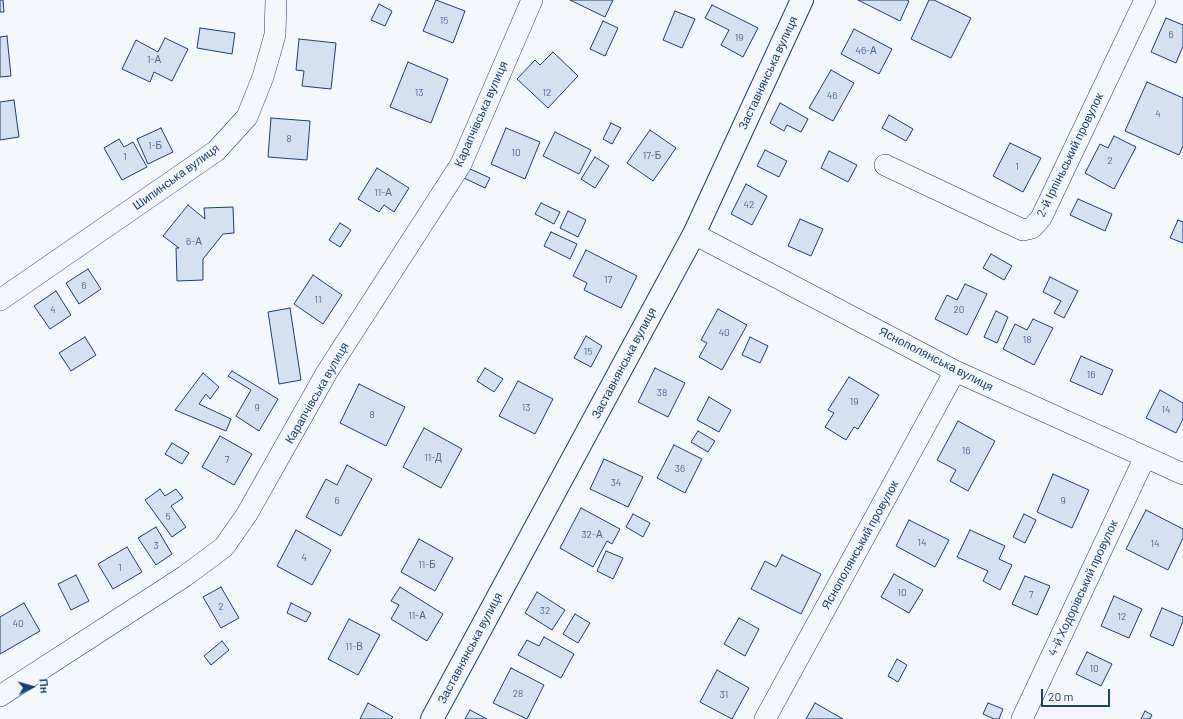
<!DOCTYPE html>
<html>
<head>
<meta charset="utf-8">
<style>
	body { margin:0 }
	#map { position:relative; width:1183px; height:719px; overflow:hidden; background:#f4f7fb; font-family:Barlow,sans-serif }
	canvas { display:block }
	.north { position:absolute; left:12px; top:667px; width:40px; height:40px; -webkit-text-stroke:3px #f4f7fb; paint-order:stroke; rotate:85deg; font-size:11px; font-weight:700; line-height:16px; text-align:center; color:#1d3f73 }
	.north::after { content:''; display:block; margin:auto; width:14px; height:18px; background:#1d3f73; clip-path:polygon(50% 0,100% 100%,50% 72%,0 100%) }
	.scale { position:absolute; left:1041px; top:689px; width:69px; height:18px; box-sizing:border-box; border:2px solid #1d3f73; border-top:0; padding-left:5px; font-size:12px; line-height:14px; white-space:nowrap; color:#1d3f73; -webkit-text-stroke:3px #f4f7fb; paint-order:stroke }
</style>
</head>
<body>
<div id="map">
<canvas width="1183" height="719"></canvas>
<div class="north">Пн</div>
<div class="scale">20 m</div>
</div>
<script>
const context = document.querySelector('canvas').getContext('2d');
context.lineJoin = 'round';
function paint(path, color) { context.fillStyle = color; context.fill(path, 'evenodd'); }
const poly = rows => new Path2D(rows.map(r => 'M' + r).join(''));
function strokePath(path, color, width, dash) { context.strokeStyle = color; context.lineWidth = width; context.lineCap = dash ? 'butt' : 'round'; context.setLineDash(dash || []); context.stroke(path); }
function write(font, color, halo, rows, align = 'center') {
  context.font = font + ' Barlow,sans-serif'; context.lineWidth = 3; context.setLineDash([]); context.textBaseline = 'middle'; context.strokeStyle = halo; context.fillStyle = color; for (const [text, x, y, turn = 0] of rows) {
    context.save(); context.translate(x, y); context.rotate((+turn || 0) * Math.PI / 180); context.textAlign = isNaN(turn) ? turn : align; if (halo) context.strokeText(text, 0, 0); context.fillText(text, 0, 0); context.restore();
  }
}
const building = poly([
	[0,0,3,0,4,12,0,12,0,0],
	[436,0,465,11,453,43,423,31,436,0],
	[570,0,613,0,605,17,570,0],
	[858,0,907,0,909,1,900,21,858,0],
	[929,0,934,0,971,18,951,58,911,39,929,0],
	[379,4,392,11,385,26,371,20,379,4],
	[712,5,758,28,743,57,721,45,729,30,705,18,712,5],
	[675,11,695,19,682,48,663,40,675,11],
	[1166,18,1183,25,1183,46,1176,63,1151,52,1166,18],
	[603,21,618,28,605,56,590,49,603,21],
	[200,28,235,33,232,54,197,48,200,28],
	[854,29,892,49,879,74,841,54,854,29],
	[7,36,11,76,0,77,0,37,7,36],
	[165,38,188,49,172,81,154,72,150,82,122,69,136,40,158,52,165,38],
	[299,39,336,43,331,89,302,86,304,71,296,70,299,39],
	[553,52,578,76,548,108,517,79,535,60,540,65,553,52],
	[408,62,448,79,431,123,390,107,408,62],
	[831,70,854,83,833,121,809,108,831,70],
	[1147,82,1183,98,1183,146,1179,155,1125,131,1147,82],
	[14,100,19,137,0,140,0,102,14,100],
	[780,103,808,119,801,132,787,125,784,131,770,123,780,103],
	[889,115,913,129,906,141,882,128,889,115],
	[271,118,310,121,307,160,268,157,271,118],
	[611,123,621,128,612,144,603,139,611,123],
	[161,128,173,152,148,164,137,139,161,128],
	[506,128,540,142,525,179,491,164,506,128],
	[650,130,676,148,653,181,627,163,650,130],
	[555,132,591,150,579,174,543,156,555,132],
	[1114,136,1136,147,1114,189,1085,173,1100,144,1108,148,1114,136],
	[119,139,124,147,133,142,147,167,122,180,104,148,119,139],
	[1010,143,1041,158,1023,192,993,176,1010,143],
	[765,150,787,161,779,177,757,166,765,150],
	[829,151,857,165,848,182,821,168,829,151],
	[595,157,609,166,595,188,581,179,595,157],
	[377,168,409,188,394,212,384,205,379,212,358,199,377,168],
	[468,168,490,178,485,188,464,178,468,168],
	[746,184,767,196,752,225,731,214,746,184],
	[1078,199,1112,214,1105,231,1070,215,1078,199],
	[541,203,560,212,554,224,535,214,541,203],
	[188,205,205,219,204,208,233,207,234,233,223,234,203,259,203,280,177,281,176,248,179,248,163,236,188,205],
	[568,211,586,220,578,237,560,228,568,211],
	[800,219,823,229,811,256,788,246,800,219],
	[1178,220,1183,222,1183,243,1170,238,1178,220],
	[340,223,351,230,340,247,329,240,340,223],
	[551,232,577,244,570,259,544,246,551,232],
	[586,250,637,276,621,308,584,290,587,283,573,276,586,250],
	[991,254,1012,266,1004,280,983,268,991,254],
	[88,269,101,289,79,304,66,283,88,269],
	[313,275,342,295,323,324,294,304,313,275],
	[1050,277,1078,291,1064,318,1054,313,1061,301,1043,292,1050,277],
	[965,284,987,294,967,335,935,319,947,295,957,300,965,284],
	[56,291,71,315,50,329,34,306,56,291],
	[290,308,301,380,279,384,268,312,290,308],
	[718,309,747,325,722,370,699,357,707,343,701,340,718,309],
	[996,311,1008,317,997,343,984,337,996,311],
	[1033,319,1053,328,1034,365,1003,349,1015,324,1027,330,1033,319],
	[586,336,602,346,591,367,574,358,586,336],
	[85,337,96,355,71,371,59,353,85,337],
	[750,337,768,346,760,363,742,355,750,337],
	[1081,356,1113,370,1102,395,1070,381,1081,356],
	[485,368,503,379,494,392,477,381,485,368],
	[655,368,685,383,668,417,638,402,655,368],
	[232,371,278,399,259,431,236,416,251,390,228,376,232,371],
	[203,373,219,387,210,399,206,394,199,404,231,419,226,431,175,410,203,373],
	[849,377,879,395,858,429,854,427,846,440,825,427,834,413,828,410,849,377],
	[518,381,553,399,535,434,499,416,518,381],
	[359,384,405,407,386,446,340,423,359,384],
	[1160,390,1183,403,1183,419,1176,433,1146,418,1160,390],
	[709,397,731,410,719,432,697,420,709,397],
	[958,421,995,441,968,491,950,481,956,470,937,460,958,421],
	[424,428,462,449,441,488,403,467,424,428],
	[698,431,715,441,708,452,691,442,698,431],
	[220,436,252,454,234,485,202,467,220,436],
	[172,443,189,453,182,464,165,454,172,443],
	[674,445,702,459,685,493,657,478,674,445],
	[604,459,643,477,628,507,590,489,604,459],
	[347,465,372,479,341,536,306,517,326,479,337,485,347,465],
	[1053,474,1089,490,1072,528,1037,512,1053,474],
	[160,489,165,496,176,489,183,498,171,506,186,527,172,537,145,500,160,489],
	[581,508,620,529,612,544,607,541,593,567,560,548,581,508],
	[1146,510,1183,529,1183,538,1168,570,1126,549,1146,510],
	[633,514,650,523,643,537,626,527,633,514],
	[1024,514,1036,520,1025,543,1013,537,1024,514],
	[909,520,949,540,935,567,896,546,909,520],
	[156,527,172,554,156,565,138,538,156,527],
	[296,530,331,550,312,585,277,566,296,530],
	[970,530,1005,546,999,559,1012,565,1000,590,983,581,988,571,957,557,970,530],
	[419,539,453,558,435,591,401,572,419,539],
	[127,547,142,572,113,589,98,564,127,547],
	[606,551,623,558,613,579,597,571,606,551],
	[782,555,821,574,801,614,751,589,765,561,776,567,782,555],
	[894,574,923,590,909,613,881,597,894,574],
	[76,575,89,601,71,610,58,584,76,575],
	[1025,576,1050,586,1037,615,1012,604,1025,576],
	[221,587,239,618,221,628,203,597,221,587],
	[400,587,443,614,427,641,391,619,399,605,391,601,400,587],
	[537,592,565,610,552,630,525,613,537,592],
	[1114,596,1142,609,1129,638,1101,626,1114,596],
	[24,603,40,631,0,654,0,617,24,603],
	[291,603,311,613,306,622,287,613,291,603],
	[1162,608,1183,617,1183,621,1173,646,1150,636,1162,608],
	[575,614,590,623,578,643,563,634,575,614],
	[739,618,759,629,745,656,724,644,739,618],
	[349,619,380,635,358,675,328,659,349,619],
	[544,637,574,654,561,678,518,655,527,640,539,646,544,637],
	[222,641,229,650,211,665,204,656,222,641],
	[1087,652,1112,664,1101,686,1076,674,1087,652],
	[897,659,907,665,898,682,888,676,897,659],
	[511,668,544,685,527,719,493,703,511,668],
	[717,670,749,688,732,719,700,702,717,670],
	[368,703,393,717,391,719,360,719,368,703],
	[815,703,843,719,806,719,815,703],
	[988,703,1003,709,999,719,994,719,983,714,988,703],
	[470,710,487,719,465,719,470,710],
	[1145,711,1152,715,1150,719,1141,719,1145,711]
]);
paint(building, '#d5e0f0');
strokePath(building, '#1d3f73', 1);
const street = poly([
	[885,165,1023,230,1032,228,1041,218,1145,0],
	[694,234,955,371,1183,474],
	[0,300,216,151,247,117,263,77,275,35,276,0],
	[0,696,185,576,224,547,247,514,327,372,461,164,532,0],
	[765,719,955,371],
	[1022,719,1145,457]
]);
const secondary = poly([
	[432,719,694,234,802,0]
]);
strokePath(street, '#1d3f73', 22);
strokePath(secondary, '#1d3f73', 24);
strokePath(street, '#f4f7fb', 21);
strokePath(secondary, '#f4f7fb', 22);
write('10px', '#4b6792', null, [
	["15",444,21],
	["6",1171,35],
	["19",739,38],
	["46-А",866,51],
	["1-А",154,60],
	["13",419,93],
	["12",547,93],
	["46",832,96],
	["4",1158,114],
	["8",289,139],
	["1-Б",155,146],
	["10",516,153],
	["17-Б",652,156],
	["1",125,157],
	["2",1110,161],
	["1",1017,167],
	["11-А",383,193],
	["42",749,205],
	["6-А",194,242],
	["17",608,280],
	["6",84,286],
	["11",318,300],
	["4",53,310],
	["20",959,310],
	["40",724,333],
	["18",1027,340],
	["15",588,352],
	["16",1091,375],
	["38",662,393],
	["19",854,402],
	["9",257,408],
	["13",526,408],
	["14",1166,410],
	["8",372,415],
	["16",966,451],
	["11-Д",433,458],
	["7",227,460],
	["36",680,469],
	["34",616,483],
	["6",337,501],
	["9",1063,501],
	["5",168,517],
	["32-А",592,535],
	["14",922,543],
	["14",1155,544],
	["3",156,546],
	["4",304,558],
	["11-Б",427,565],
	["1",120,568],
	["10",902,593],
	["7",1031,595],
	["2",221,607],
	["32",545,611],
	["11-А",417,616],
	["12",1122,617],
	["40",18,624],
	["11-В",354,647],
	["10",1094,669],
	["28",518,694],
	["31",724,695]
]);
write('12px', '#1d3f73', '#f4f7fb', [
	["Заставнянська вулиця",768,73,-65],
	["Карапчівська вулиця",481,114,-66],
	["2-й Ірпіньський провулок",1070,155,-64],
	["Шипинська вулиця",176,177,-36],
	["Яснополянська вулиця",936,359,27],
	["Заставнянська вулиця",624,363,-62],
	["Карапчівська вулиця",317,393,-60],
	["Яснополянський провулок",860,545,-61],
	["4-й Ходорівський провулок",1083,588,-65],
	["Заставнянська вулиця",470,648,-62]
]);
</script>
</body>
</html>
